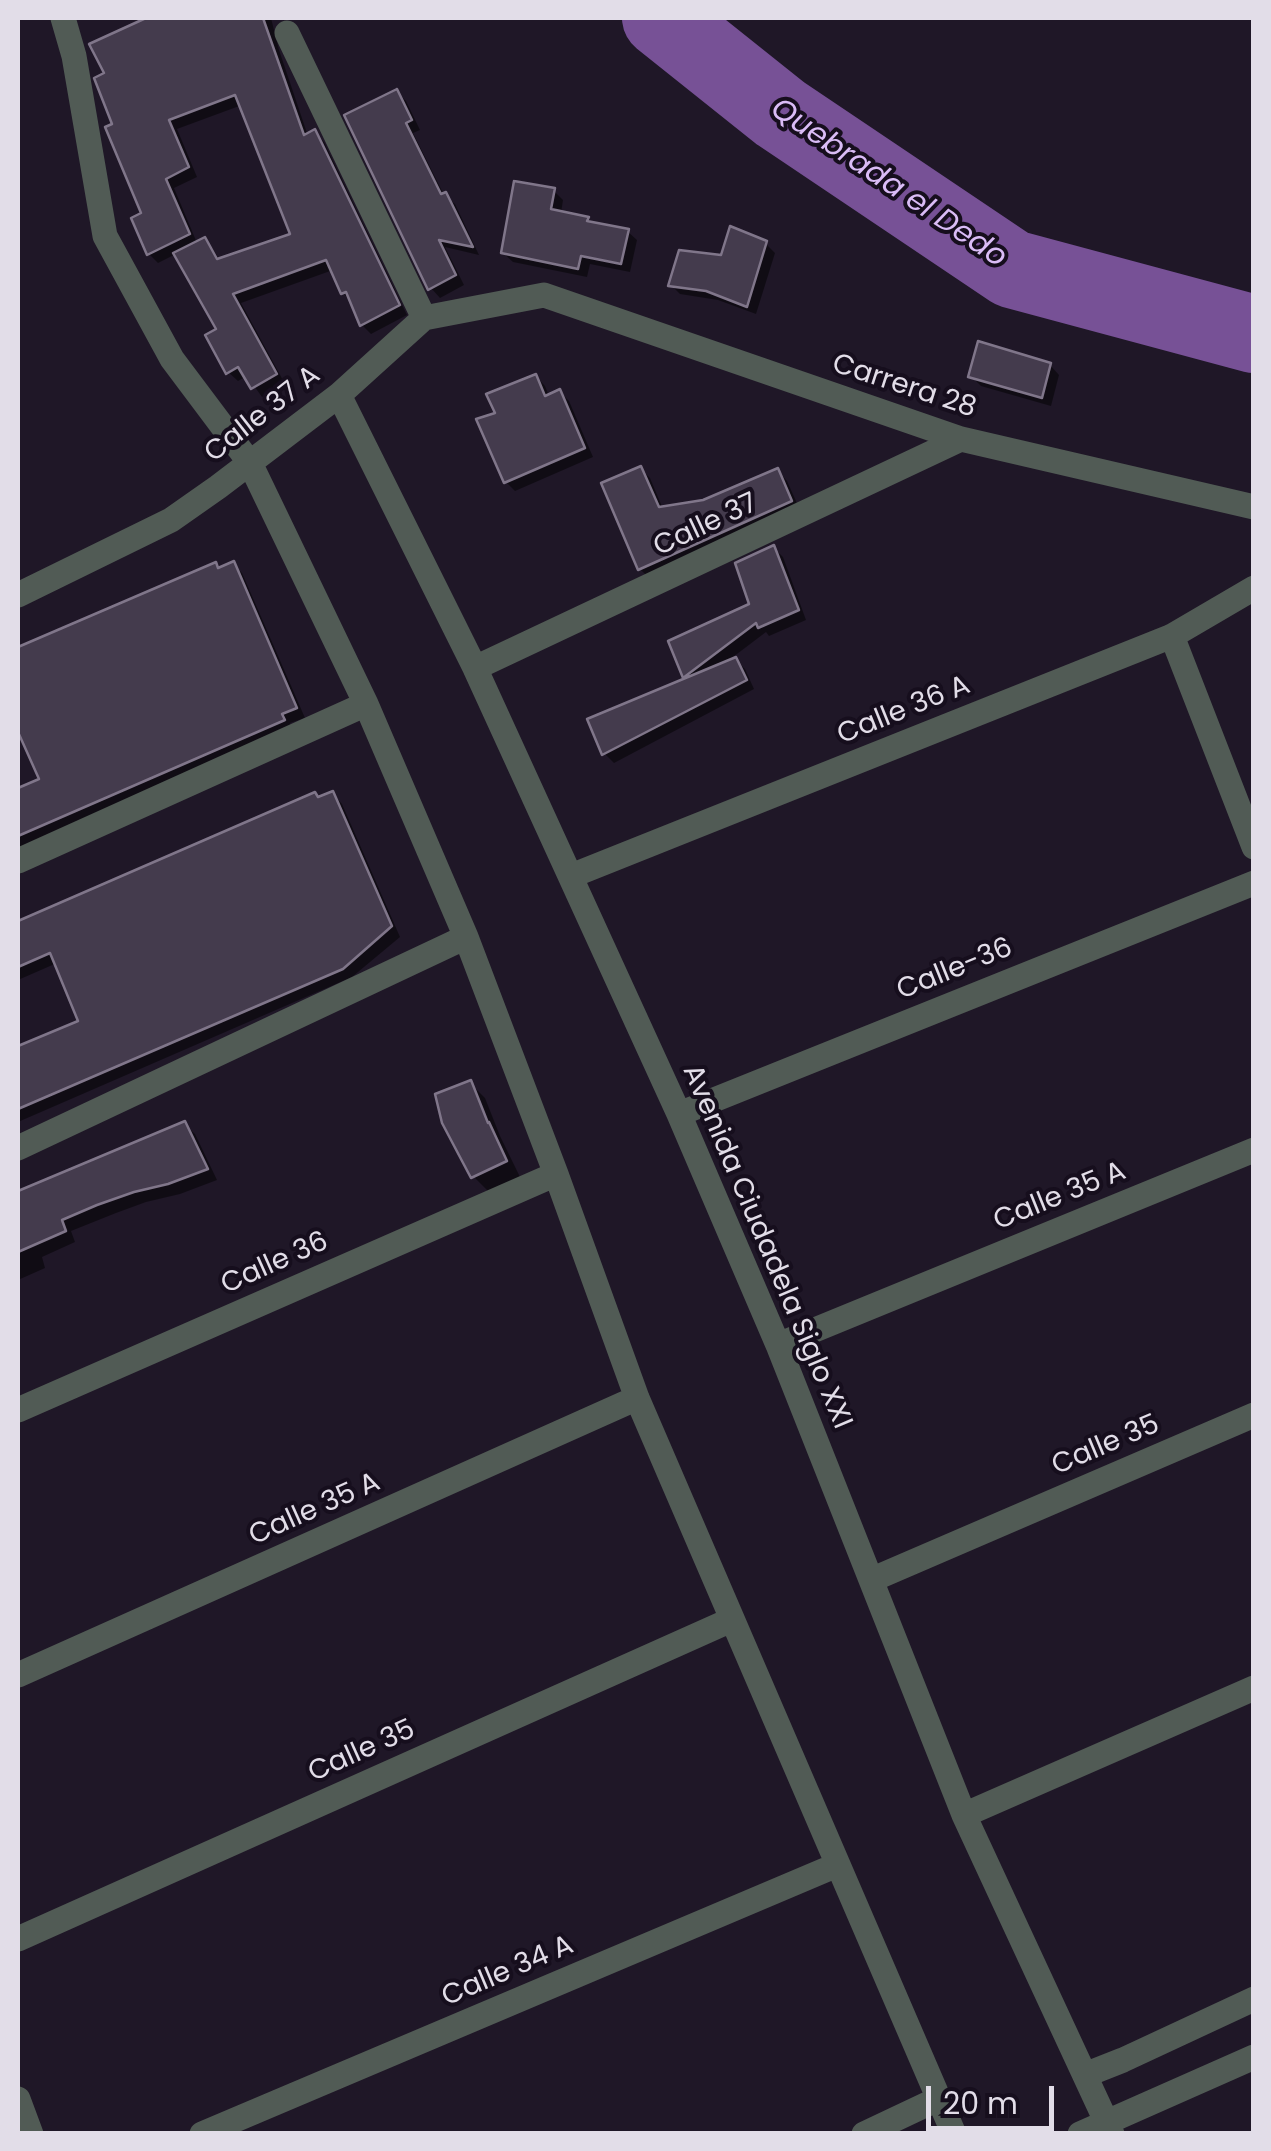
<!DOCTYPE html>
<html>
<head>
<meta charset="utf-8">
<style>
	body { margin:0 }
	#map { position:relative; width:1271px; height:2151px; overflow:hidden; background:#1f1727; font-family:Poppins,sans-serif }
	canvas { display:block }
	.frame { position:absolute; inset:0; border:20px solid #e2dde8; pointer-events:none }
	.scale { position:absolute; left:926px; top:2086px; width:128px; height:45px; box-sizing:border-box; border:5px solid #e2dde8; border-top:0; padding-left:12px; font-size:30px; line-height:35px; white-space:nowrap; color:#e2dde8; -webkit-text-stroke:8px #160e1d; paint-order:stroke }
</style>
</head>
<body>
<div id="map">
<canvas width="1271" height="2151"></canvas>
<div class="frame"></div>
<div class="scale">20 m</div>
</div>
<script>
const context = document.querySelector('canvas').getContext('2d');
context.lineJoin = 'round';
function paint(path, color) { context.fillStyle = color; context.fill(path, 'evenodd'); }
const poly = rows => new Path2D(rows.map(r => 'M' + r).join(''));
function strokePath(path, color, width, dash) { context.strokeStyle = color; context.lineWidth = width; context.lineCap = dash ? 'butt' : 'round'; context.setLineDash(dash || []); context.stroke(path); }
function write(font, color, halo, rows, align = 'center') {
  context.font = font + ' Poppins,sans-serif'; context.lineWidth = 8; context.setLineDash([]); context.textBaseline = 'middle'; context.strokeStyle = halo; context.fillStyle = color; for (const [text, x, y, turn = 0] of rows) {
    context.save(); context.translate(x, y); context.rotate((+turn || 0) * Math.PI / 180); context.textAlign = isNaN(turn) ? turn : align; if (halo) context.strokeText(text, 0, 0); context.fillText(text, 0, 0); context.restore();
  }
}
paint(poly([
	[153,18,185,18,187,27,214,18,271,18,279,50,308,136,315,132,324,142,407,315,371,334,362,325,353,303,343,293,333,270,241,303,285,384,262,397,247,376,238,381,228,372,220,329,176,254,158,263,149,254,144,214,115,125,108,74,92,45],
	[242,105,293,235,220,261,213,249,204,240,197,243,174,188,197,177,177,129],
	[397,92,406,101,420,130,413,133,444,195,455,204,479,255,445,247,464,285,440,298,431,288],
	[554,191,563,200,561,213,587,219,593,225,627,231,637,240,630,272,590,264,587,277,513,262,503,253],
	[765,243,775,253,756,314,718,300,680,294,671,285,723,258],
	[1050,365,1059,375,1051,406,981,386,971,376],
	[536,376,545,386,549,396,560,392,569,401,593,457,515,491,506,482,499,414],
	[641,469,650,478,663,509,704,502,778,471,787,481,800,510,649,578,640,569],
	[774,548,783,557,806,620,769,636,766,632,733,657,745,669,754,689,614,763,605,754,688,680,671,642,752,605],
	[233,564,242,573,305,718,290,723,292,730,18,848,18,790,42,780,18,726,18,650,215,565,220,569],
	[333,794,342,804,400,937,352,977,18,1122,18,1049,81,1022,57,963,18,980,18,923,270,813],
	[470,1083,485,1098,500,1136,520,1177,488,1191,473,1176],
	[184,1124,195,1134,217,1180,180,1194,146,1202,116,1213,71,1231,75,1242,42,1257,45,1268,18,1280,18,1195]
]), '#0007');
strokePath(poly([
	[661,18,780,113,1012,269,1254,334]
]), '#775196', 78);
const building = poly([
	[146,18,263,18,304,135,315,129,400,305,360,326,346,292,341,294,326,260,233,294,277,374,251,389,238,367,226,374,205,335,216,329,173,253,205,237,217,259,290,234,235,95,169,120,189,167,166,179,190,234,147,255,131,218,141,213,105,127,112,124,94,78,104,73,89,44,146,18],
	[397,89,412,120,406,123,441,194,446,192,473,247,439,240,456,275,428,290,344,115,397,89],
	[514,181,555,188,551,209,589,217,587,221,629,229,621,264,581,256,578,269,501,253,514,181],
	[730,226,767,241,747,307,706,291,668,286,679,250,721,255,730,226],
	[978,341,1051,363,1042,398,968,377,978,341],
	[536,374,545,396,560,389,585,448,504,483,476,419,495,413,486,394,536,374],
	[641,466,659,507,703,500,778,468,792,501,638,570,601,483,641,466],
	[774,545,799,610,758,628,756,623,683,678,668,641,749,604,735,563,774,545],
	[234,561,297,708,282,714,285,720,18,836,18,788,39,779,18,732,18,647,216,562,218,568,234,561],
	[736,657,747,680,602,755,587,719,736,657],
	[333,791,392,926,343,969,18,1109,18,1046,78,1021,50,953,18,967,18,921,315,792,318,797,333,791],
	[471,1080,488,1123,489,1122,507,1161,471,1178,442,1123,435,1094,471,1080],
	[185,1121,208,1169,168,1184,134,1192,97,1205,62,1220,66,1231,18,1252,18,1191,185,1121]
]);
paint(building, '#443b4d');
strokePath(building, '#80768a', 2.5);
strokePath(poly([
	[63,18,74,56,105,236,172,359,250,463,366,704,466,937,556,1174,637,1398,954,2134],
	[287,33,424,318],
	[339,395,475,668,679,1114,778,1345,964,1815,1112,2134],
	[18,595,171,520,218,487,339,395,424,318,544,295,961,439,1254,507],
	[1172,636,1254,847],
	[475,668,961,439],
	[18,861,366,704],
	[571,876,1172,636,1254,588],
	[679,1114,1254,883],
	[18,1148,466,937],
	[778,1345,1254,1150],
	[18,1410,556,1174],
	[871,1580,1254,1415],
	[18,1675,637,1398],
	[964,1815,1254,1688],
	[18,1939,731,1620],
	[1085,2075,1123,2060,1254,1999],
	[18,2099,31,2134],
	[202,2134,837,1865],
	[864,2134,938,2099],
	[1080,2134,1254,2057]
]), '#515b55', 25);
write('28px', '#e2dde8', '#160e1d', [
	["Carrera 28",904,387,18],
	["Calle 37 A",263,415,-38],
	["Calle 37",706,526,-25],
	["Calle 36 A",904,711,-22],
	["Calle-36",955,970,-22],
	["Calle 35 A",1060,1197,-22],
	["Avenida Ciudadela Siglo XXI",766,1247,67],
	["Calle 36",275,1264,-24],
	["Calle 35",1106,1446,-23],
	["Calle 35 A",315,1510,-24],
	["Calle 35",362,1752,-24],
	["Calle 34 A",508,1972,-23]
]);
write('italic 30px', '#dabcf6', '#160e1d', [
	["Quebrada el Dedo",888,184,34]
]);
</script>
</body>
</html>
